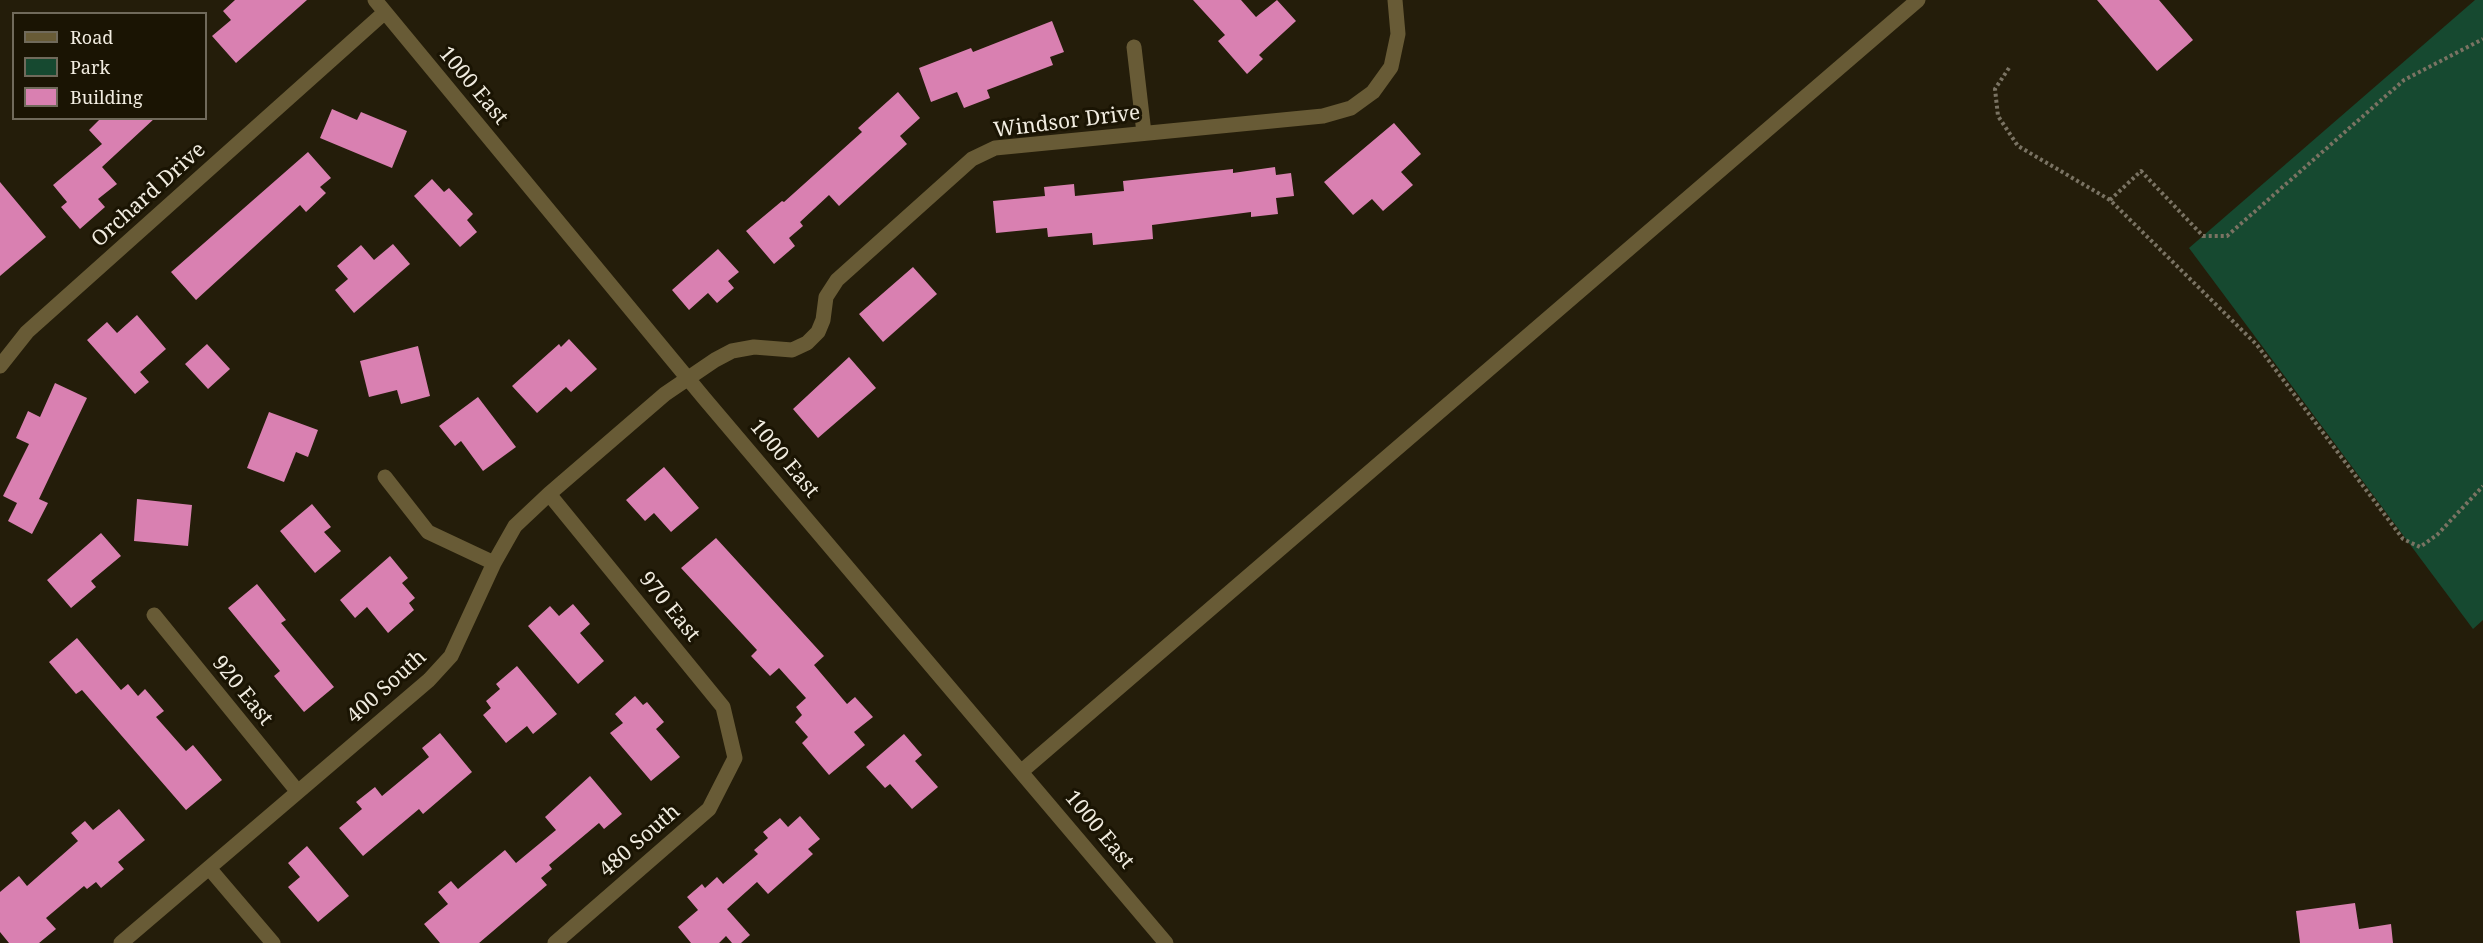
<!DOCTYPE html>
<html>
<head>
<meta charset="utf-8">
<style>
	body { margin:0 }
	#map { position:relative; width:2483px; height:943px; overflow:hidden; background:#241d0a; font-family:"Noto Serif",serif }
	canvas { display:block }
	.legend { position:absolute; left:12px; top:12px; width:195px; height:108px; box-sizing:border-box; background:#1a1403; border:2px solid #706a5b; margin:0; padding:8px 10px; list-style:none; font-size:18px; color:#f1ece0 }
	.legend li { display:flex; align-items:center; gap:12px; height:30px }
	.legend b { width:30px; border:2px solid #706a5b }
</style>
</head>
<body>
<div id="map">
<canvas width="2483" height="943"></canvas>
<ul class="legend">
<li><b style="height:8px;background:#685b36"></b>Road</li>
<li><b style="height:16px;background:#164930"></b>Park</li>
<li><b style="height:16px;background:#d980b1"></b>Building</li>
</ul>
</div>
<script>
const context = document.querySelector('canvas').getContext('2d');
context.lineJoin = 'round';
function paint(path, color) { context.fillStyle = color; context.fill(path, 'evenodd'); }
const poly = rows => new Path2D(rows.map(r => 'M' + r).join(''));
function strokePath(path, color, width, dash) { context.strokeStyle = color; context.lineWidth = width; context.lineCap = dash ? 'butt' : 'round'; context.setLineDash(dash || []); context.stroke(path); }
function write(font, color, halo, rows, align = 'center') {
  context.font = font + ' "Noto Serif",serif'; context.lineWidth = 6; context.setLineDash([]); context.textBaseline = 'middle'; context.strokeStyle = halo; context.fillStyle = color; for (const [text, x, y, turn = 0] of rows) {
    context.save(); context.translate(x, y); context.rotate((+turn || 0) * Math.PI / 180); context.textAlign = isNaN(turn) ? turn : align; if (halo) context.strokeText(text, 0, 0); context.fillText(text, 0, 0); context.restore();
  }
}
paint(poly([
	[2475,0,2483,0,2483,620,2473,629,2189,248]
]), '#164930');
paint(poly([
	[235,0,307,0,236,63,212,36,231,20,223,11],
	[1193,0,1241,0,1256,17,1277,0,1296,21,1259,55,1263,59,1247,74,1218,41,1225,35],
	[2097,0,2159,0,2193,40,2157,71],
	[1052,21,1064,52,1050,57,1053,65,987,90,990,98,964,108,957,92,931,102,919,68,971,48,973,52],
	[898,92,920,118,900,136,907,144,839,206,829,195,800,222,803,226,789,238,795,246,774,264,746,231,782,201,784,202,862,132,858,128],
	[332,109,357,120,361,112,407,131,392,168,320,138],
	[101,118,155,118,102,167,117,184,98,199,105,207,80,229,61,207,67,202,53,185,102,144,89,130],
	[1394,123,1421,154,1401,172,1413,185,1383,211,1372,199,1353,215,1324,182],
	[308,152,331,178,320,187,326,193,306,212,300,205,196,300,171,272],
	[1275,167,1276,175,1291,173,1294,196,1276,198,1278,214,1251,217,1251,212,1152,225,1153,239,1093,245,1092,233,1048,237,1047,228,996,233,993,201,1045,196,1044,187,1074,184,1075,196,1124,191,1123,181,1233,169,1233,173],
	[432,179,444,192,449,188,473,214,467,220,477,232,460,247,414,196],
	[0,182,46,237,0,276],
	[393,244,410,264,354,313,335,290,348,279,337,266,361,245,374,260],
	[718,249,739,272,728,281,734,288,717,303,708,293,689,310,672,290],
	[913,267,937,294,883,342,859,314],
	[137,315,166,349,140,372,149,382,135,394,87,340,107,322,117,333],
	[569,339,597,369,571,392,566,387,537,413,512,386,559,344,561,347],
	[207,344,230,369,208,389,185,364],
	[418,346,430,396,401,404,397,390,369,397,360,361],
	[849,357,876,388,818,438,793,409],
	[55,383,87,398,39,499,48,503,32,534,8,521,17,503,3,496,29,444,16,438,28,411,40,417],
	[478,397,516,447,483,471,461,441,455,446,439,426],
	[269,412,318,430,308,457,296,452,284,482,247,468],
	[664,467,699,508,671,532,654,513,645,521,626,500],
	[137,499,192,505,188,546,134,541],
	[312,504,331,527,324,532,341,551,315,573,280,531],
	[101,533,121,556,91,581,96,587,71,608,47,580],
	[716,538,824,656,814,665,847,704,855,697,873,717,854,732,865,745,829,775,802,743,808,737,795,722,802,715,796,707,806,698,779,668,770,676,751,656,757,650,681,568],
	[390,556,408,578,402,583,415,598,409,603,414,610,388,633,367,607,355,618,340,600],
	[257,584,286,620,281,623,334,687,304,712,274,676,280,671,228,608],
	[573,604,590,624,580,633,604,661,578,684,528,626,550,606,559,616],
	[77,638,121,690,128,684,138,696,145,689,164,711,156,717,186,751,193,745,222,780,186,810,82,690,76,694,49,662],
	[517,666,557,714,533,734,527,726,506,743,483,715,491,708,486,701,500,689,496,684],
	[635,696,643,705,647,702,664,722,656,729,680,757,651,781,610,733,623,723,615,714],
	[440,733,472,772,423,814,419,809,363,856,339,828,362,809,356,802,375,787,382,796,429,757,422,748],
	[904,734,922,755,915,761,938,787,912,809,890,784,885,788,866,767],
	[590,776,622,814,604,829,599,823,549,865,552,869,541,878,547,885,479,943,440,943,424,924,448,904,438,892,451,881,458,889,505,850,516,863,556,830,545,817],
	[119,809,145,840,118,862,124,869,101,888,96,882,87,889,84,886,46,918,56,929,39,943,9,943,0,932,0,892,19,876,27,886,78,841,71,833,85,821,93,830],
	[800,816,820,839,808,849,813,854,768,894,757,882,727,909,750,935,741,943,732,943,726,936,719,943,691,943,678,927,698,910,687,897,702,884,705,888,717,877,723,884,758,854,754,850,768,838,763,832,780,818,788,827],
	[307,846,349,896,318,922,288,887,300,877,288,863],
	[2355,903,2359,929,2391,924,2393,943,2300,943,2296,911]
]), '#d980b1');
strokePath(poly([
	[2009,68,1995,89,1998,116,2018,146,2110,200,2257,345,2403,539,2420,547,2437,535,2483,486],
	[2110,200,2141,171,2203,236,2227,236,2404,80,2483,39]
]), '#7a7363', 4, [3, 3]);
strokePath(poly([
	[375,0,704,398,1166,943],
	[1134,47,1144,133],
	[0,366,27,332,385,12],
	[385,477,428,532,494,563],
	[549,494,723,707,735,758,709,809,555,943],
	[154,615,298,792],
	[1022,771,1918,0],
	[209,868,273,943],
	[121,943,429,680,451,656,494,563,515,526,549,494,665,394,715,360,732,351,754,347,792,350,807,343,818,332,823,320,826,297,837,280,972,159,995,148,1323,116,1351,108,1373,92,1391,67,1398,34,1395,0]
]), '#685b36', 15);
write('21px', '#f1ece0', '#1a1403', [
	["1000 East",473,86,50],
	["Windsor Drive",1067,122,-7],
	["Orchard Drive",149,195,-42],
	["1000 East",784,459,50],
	["970 East",669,607,51],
	["400 South",387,687,-42],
	["920 East",242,691,51],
	["1000 East",1099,830,50],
	["480 South",640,841,-41]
]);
</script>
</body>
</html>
